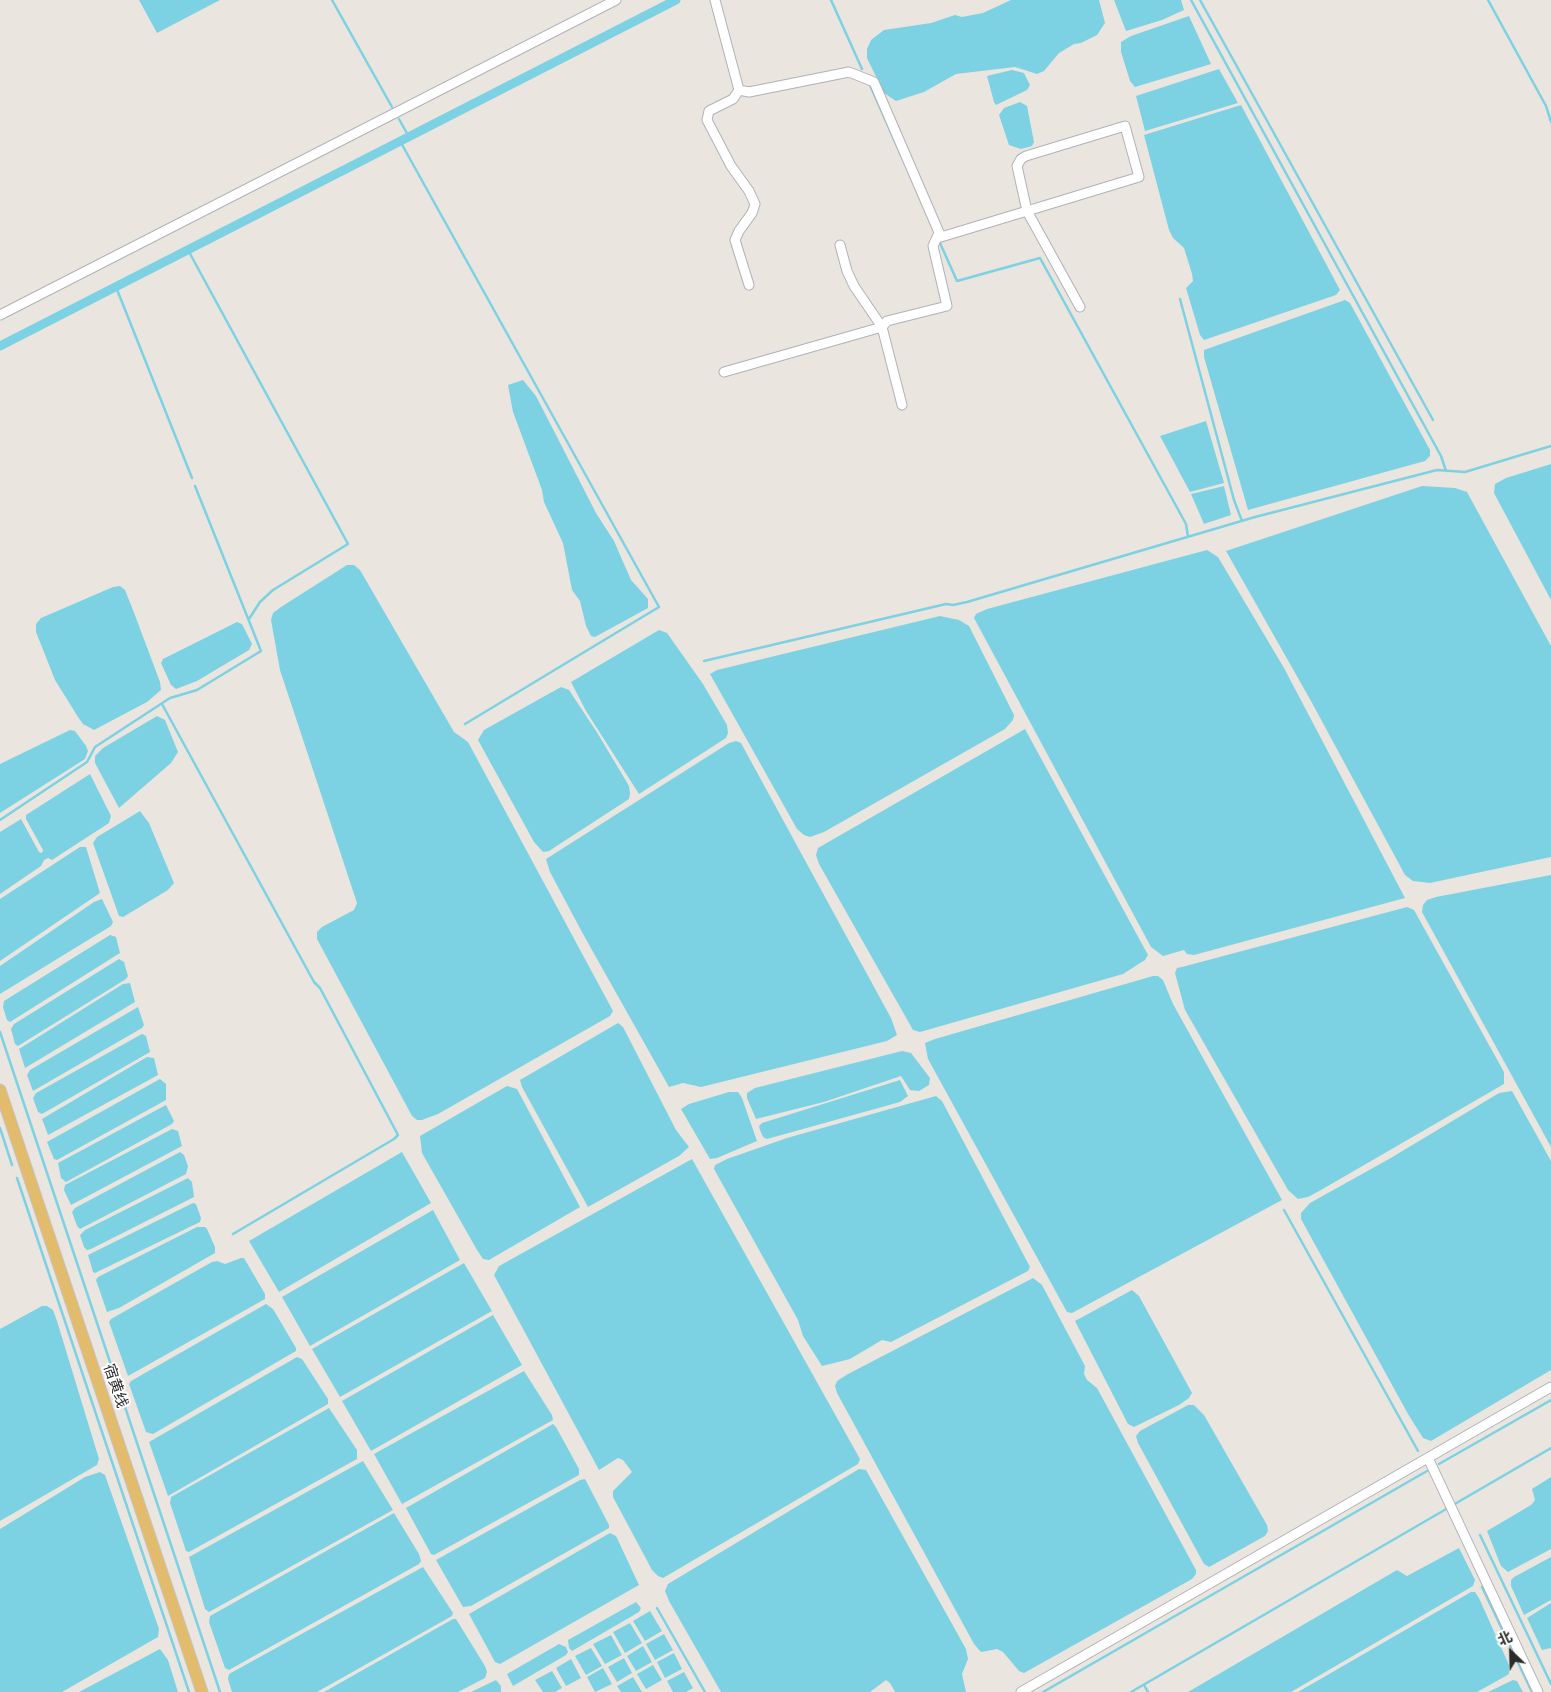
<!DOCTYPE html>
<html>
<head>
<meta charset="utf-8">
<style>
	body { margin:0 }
	#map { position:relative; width:1551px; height:1692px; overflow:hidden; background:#ebe5df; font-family:Helvetica,"Noto Sans SC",sans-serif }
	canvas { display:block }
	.north { position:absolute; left:1486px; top:1627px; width:50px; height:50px; -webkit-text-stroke:4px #fff; paint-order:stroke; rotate:336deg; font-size:14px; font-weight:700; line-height:20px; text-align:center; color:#2b2b2b }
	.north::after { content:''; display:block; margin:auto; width:18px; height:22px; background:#2b2b2b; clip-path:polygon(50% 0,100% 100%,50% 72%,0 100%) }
</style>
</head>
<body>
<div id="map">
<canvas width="1551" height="1692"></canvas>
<div class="north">北</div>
</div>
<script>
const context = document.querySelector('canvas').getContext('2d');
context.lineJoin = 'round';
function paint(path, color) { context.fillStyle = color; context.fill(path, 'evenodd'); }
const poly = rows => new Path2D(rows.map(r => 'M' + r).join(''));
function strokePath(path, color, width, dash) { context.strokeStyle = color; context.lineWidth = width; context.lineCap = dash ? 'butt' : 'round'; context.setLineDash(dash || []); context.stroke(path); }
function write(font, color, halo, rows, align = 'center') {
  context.font = font + ' Helvetica,"Noto Sans SC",sans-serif'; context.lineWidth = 4; context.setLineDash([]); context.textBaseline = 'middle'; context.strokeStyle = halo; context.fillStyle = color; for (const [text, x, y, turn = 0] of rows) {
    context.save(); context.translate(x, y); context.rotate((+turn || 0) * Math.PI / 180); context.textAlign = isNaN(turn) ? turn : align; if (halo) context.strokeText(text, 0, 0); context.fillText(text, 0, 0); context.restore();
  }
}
paint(poly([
	[139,0,220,0,157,33],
	[1011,0,1099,0,1105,23,1097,35,1081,43,1074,44,1059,53,1044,71,1037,74,1015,67,956,74,924,92,896,101,884,93,867,58,867,49,871,40,884,30,931,23,955,15,962,17,983,13],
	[1114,0,1181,0,1184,10,1162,20,1126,31],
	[1189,16,1211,64,1135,87,1130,81,1121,52,1121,42,1131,36],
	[1219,69,1238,103,1145,131,1136,96],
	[1012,70,1024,73,1030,85,1027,90,996,105,994,102,987,76],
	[1020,102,1027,106,1034,142,1032,146,1021,149,1009,145,999,115,1004,108],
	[1241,105,1340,290,1336,295,1204,340,1200,335,1186,288,1193,281,1192,274,1184,248,1173,238,1169,230,1144,135],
	[1345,300,1350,303,1430,450,1430,456,1425,461,1248,510,1204,357,1204,350],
	[523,380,536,396,596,513,614,541,631,580,648,599,648,608,595,637,591,636,586,626,580,601,572,590,563,543,544,502,542,490,513,412,508,385],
	[1206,421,1224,483,1190,492,1160,436],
	[1551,464,1551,600,1494,493,1495,484,1506,478],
	[1224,486,1231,515,1204,524,1191,494],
	[1422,486,1455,488,1467,492,1551,646,1551,857,1430,883,1413,881,1405,875,1311,701,1226,551],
	[1207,550,1218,557,1284,668,1405,898,1194,955,1187,954,1184,950,1163,956,1151,947,974,618,976,614,987,609],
	[347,565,354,565,360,570,454,732,468,742,613,1011,610,1016,438,1114,422,1120,417,1120,412,1116,317,939,317,932,322,927,354,910,357,903,280,670,271,620,273,613,281,607],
	[120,586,125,590,133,610,160,682,161,690,147,702,94,730,83,724,78,717,55,680,36,632,36,624,41,618,113,587],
	[940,616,959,620,969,626,1014,715,1013,720,1005,729,824,832,810,837,804,835,797,829,710,674,717,670],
	[237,622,242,624,252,644,249,650,197,681,176,689,171,685,161,663,163,659],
	[659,630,667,633,703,684,727,725,728,733,726,738,639,794,586,711,571,682],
	[561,687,569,690,598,734,629,786,630,794,629,799,549,851,543,852,534,842,478,740,484,730],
	[157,716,165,720,178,752,171,763,119,808,95,763,95,756,103,748],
	[1025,729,1148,955,1145,960,1123,974,920,1032,913,1030,819,864,816,855,818,848],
	[70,730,75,731,86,746,88,751,85,759,0,813,0,764],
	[736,741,741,743,891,1018,897,1035,887,1041,701,1087,683,1083,669,1087,583,934,550,872,546,859,729,743],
	[90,774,111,816,109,823,52,860,48,858,44,860,41,866,0,894,0,832,21,819,39,852,42,853,43,850,26,819,26,815],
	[140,811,149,823,174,883,168,890,123,917,119,916,93,843,97,837],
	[80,847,86,847,100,893,0,961,0,899],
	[1551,875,1551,1147,1422,912,1423,905,1427,900,1436,897],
	[102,899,113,922,111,926,0,994,0,966,94,902],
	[1407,907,1414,910,1504,1072,1504,1084,1321,1190,1308,1197,1298,1199,1288,1190,1185,1010,1175,973,1177,968,1182,967],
	[110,935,116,937,120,953,10,1022,7,1020,3,1007,4,1001],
	[119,959,124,962,128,976,126,979,18,1046,15,1044,11,1029,14,1024],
	[1153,976,1158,976,1163,980,1173,1004,1282,1200,1072,1313,1067,1312,928,1059,925,1043,935,1039],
	[130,983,135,1002,25,1068,19,1049,123,984],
	[138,1007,144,1025,142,1028,33,1091,27,1075,30,1070],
	[618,1023,623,1027,676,1130,689,1147,679,1156,588,1207,522,1087,520,1080],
	[142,1034,146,1036,150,1052,42,1114,38,1112,33,1098,36,1093],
	[902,1051,911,1053,930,1078,929,1085,919,1091,910,1090,901,1076,824,1102,756,1119,747,1098,747,1093,755,1088],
	[147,1057,154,1058,158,1075,48,1135,42,1119],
	[160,1079,166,1084,166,1100,57,1160,54,1159,47,1142],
	[900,1080,908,1096,900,1102,767,1139,763,1137,760,1130,759,1126,762,1123],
	[507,1086,517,1089,580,1207,489,1260,483,1259,477,1250,422,1153,420,1136],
	[1512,1091,1551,1161,1551,1370,1431,1441,1423,1438,1408,1414,1301,1219,1301,1213,1310,1203,1389,1159,1499,1093],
	[729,1092,738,1092,742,1098,757,1141,717,1158,710,1159,681,1109,689,1104],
	[936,1096,942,1101,1030,1267,1028,1271,891,1342,882,1340,850,1359,822,1366,803,1336,798,1320,714,1169,715,1165,727,1159,787,1138],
	[166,1105,174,1121,172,1124,66,1182,61,1178,58,1163],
	[172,1129,178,1131,182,1146,71,1205,64,1190,65,1185],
	[180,1152,184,1155,188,1166,186,1174,80,1229,77,1226,72,1212,75,1208],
	[402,1152,431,1203,279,1292,249,1241],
	[692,1159,860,1459,858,1464,663,1578,658,1576,652,1570,613,1497,613,1491,632,1472,623,1460,618,1458,599,1470,494,1275,499,1266],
	[188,1178,192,1182,194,1197,91,1249,87,1250,84,1247,80,1235,85,1230],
	[193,1203,196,1204,201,1218,200,1222,95,1273,93,1272,88,1255],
	[433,1210,460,1260,310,1346,282,1297],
	[197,1227,205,1227,207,1229,215,1247,215,1253,119,1308,107,1312,96,1280,98,1277],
	[241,1258,244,1258,265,1294,265,1299,128,1376,109,1322,111,1319,212,1262,217,1261,225,1264],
	[464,1263,492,1311,340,1397,312,1349],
	[1033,1278,1042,1285,1085,1366,1084,1374,1087,1380,1097,1388,1196,1570,1196,1574,1192,1579,1024,1673,1019,1671,1003,1652,997,1649,981,1652,974,1644,837,1393,835,1386,837,1381,848,1374],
	[1132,1290,1139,1296,1192,1393,1189,1398,1179,1405,1134,1427,1128,1424,1075,1321],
	[266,1304,273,1309,296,1348,296,1351,153,1434,146,1432,129,1384,131,1381],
	[42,1306,47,1306,53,1310,57,1321,99,1459,97,1465,0,1521,0,1329],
	[493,1315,522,1365,371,1451,342,1401],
	[297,1357,302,1359,328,1399,328,1404,168,1496,149,1442],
	[524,1371,552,1415,553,1420,402,1504,374,1454],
	[1188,1405,1194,1405,1204,1415,1267,1525,1268,1531,1265,1536,1209,1567,1204,1564,1138,1443,1136,1436,1140,1431],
	[329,1408,357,1450,357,1459,189,1552,186,1551,170,1503,171,1497],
	[553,1424,556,1427,579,1469,579,1475,434,1555,431,1554,406,1508],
	[363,1461,393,1510,209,1612,205,1609,189,1557],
	[859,1469,866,1470,966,1649,968,1659,962,1674,966,1692,895,1692,890,1683,886,1680,870,1692,721,1692,669,1601,665,1591,668,1584],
	[100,1472,105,1475,159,1629,158,1637,62,1692,0,1692,0,1529,85,1477],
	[1551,1477,1551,1549,1508,1572,1501,1566,1487,1531,1531,1505,1535,1500,1532,1489],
	[585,1479,609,1525,609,1528,471,1606,463,1607,436,1560,580,1480],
	[394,1513,419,1554,421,1561,419,1564,229,1670,225,1668,209,1622,210,1616],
	[610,1533,616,1536,639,1585,500,1664,495,1662,469,1614],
	[1459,1548,1475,1580,1473,1586,1291,1692,1188,1692,1397,1570,1407,1576],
	[1551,1557,1551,1600,1524,1615,1511,1586,1511,1580,1514,1577],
	[423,1567,453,1613,452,1616,317,1692,232,1692,228,1679,229,1674],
	[1471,1592,1475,1592,1479,1598,1509,1665,1509,1674,1504,1677,1477,1692,1298,1692],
	[636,1602,641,1608,639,1612,572,1651,569,1648,568,1640],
	[1551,1603,1551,1648,1542,1650,1527,1618],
	[650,1611,662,1631,645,1641,633,1621],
	[453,1619,456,1619,485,1666,487,1672,485,1678,458,1692,324,1692],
	[630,1623,642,1643,625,1653,613,1632],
	[664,1634,673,1650,655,1660,646,1644],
	[611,1635,622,1655,605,1664,593,1644],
	[559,1644,566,1647,568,1652,566,1655,513,1686,507,1674],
	[643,1646,652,1662,636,1671,627,1656],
	[591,1648,602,1666,586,1675,575,1656],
	[160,1649,168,1660,178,1692,79,1692],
	[674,1653,682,1669,665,1678,657,1662],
	[624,1658,632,1673,617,1682,608,1667],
	[571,1659,581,1678,566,1686,556,1668],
	[653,1665,662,1680,646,1689,637,1674],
	[603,1668,612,1684,595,1692,587,1677],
	[552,1671,562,1688,555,1692,543,1692,535,1680],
	[684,1672,693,1688,686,1692,673,1692,667,1681],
	[633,1677,642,1692,621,1692,617,1686],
	[496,1680,501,1686,501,1692,471,1692],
	[1513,1680,1517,1681,1523,1692,1488,1692]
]), '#7cd2e3');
strokePath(poly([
	[332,0,392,107],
	[831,0,862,69],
	[1191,0,1441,456,1446,471],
	[1200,0,1433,420],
	[1488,0,1546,106,1551,122],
	[870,85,901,155],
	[399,119,409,137],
	[400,141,659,607,465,724],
	[940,243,957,281,1040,258,1186,524,1188,537],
	[188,250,348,544,273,590,260,602,249,619],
	[116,287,192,478],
	[1180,299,1234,500,1242,521],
	[704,661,946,604,953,605,967,602,1255,517,1437,470,1465,472,1551,446],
	[162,704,314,982,320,988,398,1135,394,1139,233,1234],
	[0,820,87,762,95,747,170,698,197,690,261,651,195,486],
	[0,1032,220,1692],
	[0,1128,12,1165],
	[17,1178,189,1692],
	[1284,1210,1418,1451],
	[1439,1464,1551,1400],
	[1453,1505,1551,1448],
	[1480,1535,1551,1684],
	[1482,1587,1532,1692],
	[657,1608,705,1692],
	[1144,1685,1148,1692],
	[1043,1692,1427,1471],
	[1131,1692,1448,1508]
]), '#7cd2e3', 2.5);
strokePath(poly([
	[0,346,676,0]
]), '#7cd2e3', 9);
const minor = poly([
	[715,0,739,90,733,99,709,111,707,120,731,166,749,191,755,204,752,213,739,231,735,240,749,285],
	[739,90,749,92,849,72,874,82,941,237,1027,211,1139,177,1125,126,1026,156,1021,159,1017,166,1027,211,1080,307],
	[0,315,616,0],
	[724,372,882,327,854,286,847,271,840,245],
	[902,405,882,327,887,321,947,306,933,246,939,233],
	[1428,1458,1538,1692],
	[1021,1692,1551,1387]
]);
const major = poly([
	[0,1090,202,1692]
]);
strokePath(minor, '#afb2ba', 11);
strokePath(major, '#c4c4c4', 13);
strokePath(minor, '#fff', 9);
strokePath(major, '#e3bb6c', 11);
write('15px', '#2b2b2b', '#fff', [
	["宿黄线",115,1386,71]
]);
</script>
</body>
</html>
